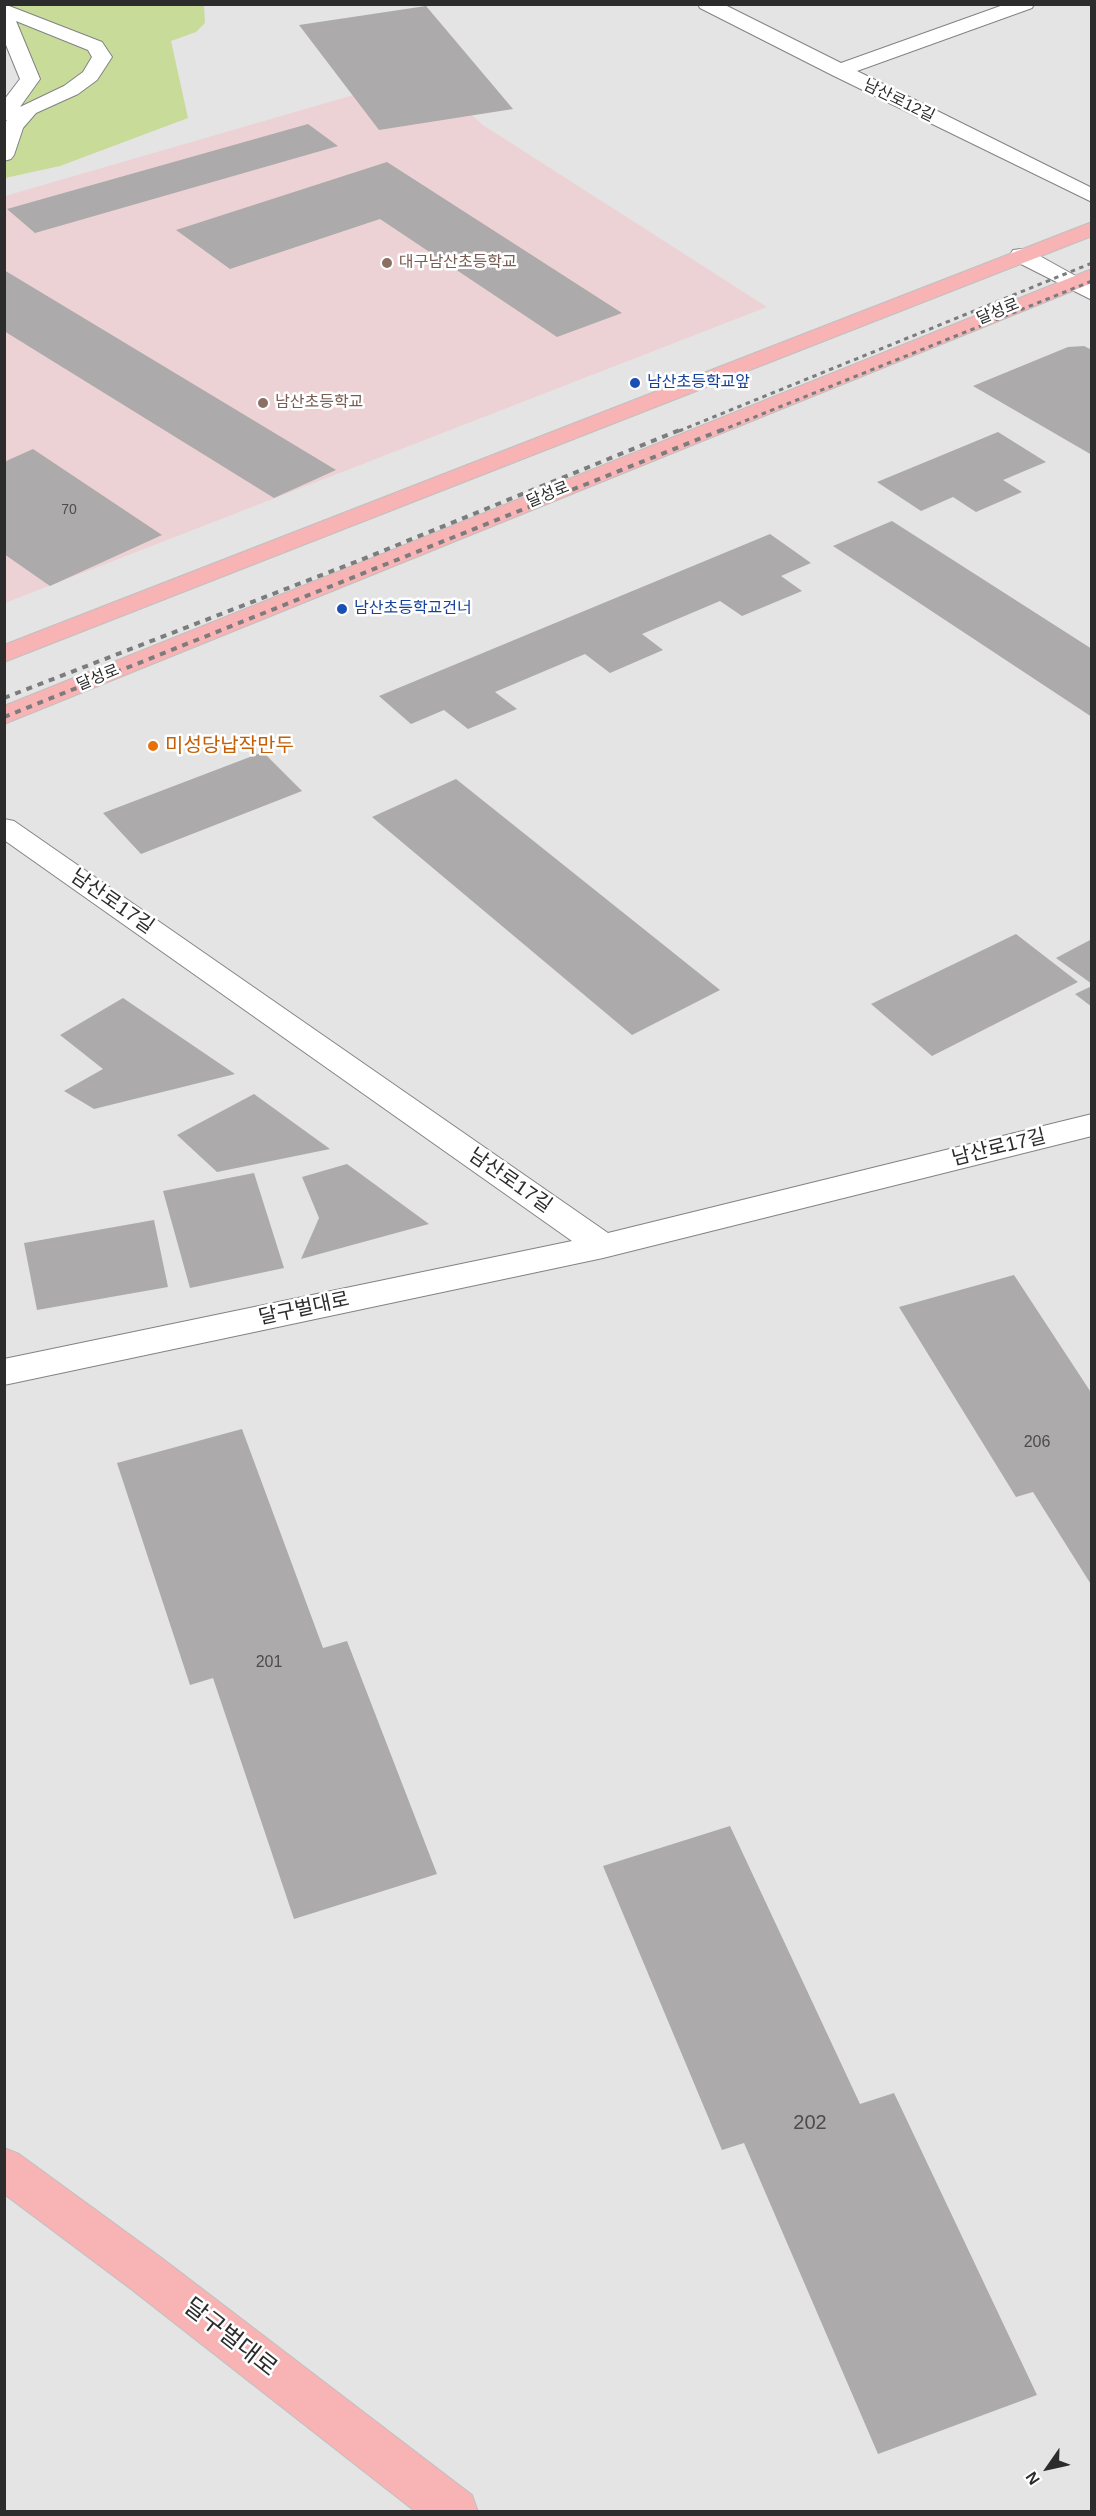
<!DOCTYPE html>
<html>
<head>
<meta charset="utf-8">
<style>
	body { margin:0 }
	#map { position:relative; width:1096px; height:2516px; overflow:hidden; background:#e4e4e5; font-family:Helvetica,sans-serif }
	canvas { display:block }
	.frame { position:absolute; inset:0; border:6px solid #2c2c2d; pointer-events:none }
	.north { position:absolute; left:1018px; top:2438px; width:60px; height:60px; -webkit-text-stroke:4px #fff; paint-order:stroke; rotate:236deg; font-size:16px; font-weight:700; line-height:24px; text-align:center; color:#2c2c2d }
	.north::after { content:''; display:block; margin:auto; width:21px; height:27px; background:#2c2c2d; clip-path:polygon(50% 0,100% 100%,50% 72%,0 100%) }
</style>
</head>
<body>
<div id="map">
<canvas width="1096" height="2516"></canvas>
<div class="frame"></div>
<div class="north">N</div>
</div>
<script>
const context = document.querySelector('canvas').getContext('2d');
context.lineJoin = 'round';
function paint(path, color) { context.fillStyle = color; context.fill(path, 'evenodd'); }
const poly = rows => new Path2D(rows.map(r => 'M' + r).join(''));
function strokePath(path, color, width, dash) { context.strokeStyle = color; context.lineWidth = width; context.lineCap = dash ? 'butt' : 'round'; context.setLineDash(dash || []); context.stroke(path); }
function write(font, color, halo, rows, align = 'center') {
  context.font = font + ' Helvetica,"Noto Sans KR",sans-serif'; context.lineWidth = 5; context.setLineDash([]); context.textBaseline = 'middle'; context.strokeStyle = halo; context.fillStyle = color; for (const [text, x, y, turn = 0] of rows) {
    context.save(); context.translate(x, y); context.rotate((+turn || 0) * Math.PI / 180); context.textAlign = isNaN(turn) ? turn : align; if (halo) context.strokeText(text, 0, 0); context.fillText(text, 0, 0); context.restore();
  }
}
paint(poly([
	[426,74,483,125,767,307,5,603,5,196]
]), '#edd2d5');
paint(poly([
	[5,5,204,5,205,23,196,32,171,41,188,118,60,166,5,178,5,115,30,79]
]), '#c8db99');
paint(poly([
	[426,6,513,109,379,130,299,25],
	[308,124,338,146,35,233,7,209],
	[387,162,622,313,557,337,380,219,230,269,176,230],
	[4,270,336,470,274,498,4,331],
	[1084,346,1092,350,1092,455,973,386,1068,347],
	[998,432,1046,462,1003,480,1022,492,976,512,953,497,921,511,877,482],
	[33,449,162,535,50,586,4,554,4,462],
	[892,521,1092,649,1092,717,833,546],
	[770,534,811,563,781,576,802,591,742,616,720,601,642,634,663,650,610,673,585,654,495,692,517,709,468,729,444,710,411,724,379,696],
	[263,752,302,791,141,854,103,813],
	[456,779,720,990,632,1035,372,817],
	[1016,934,1078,982,932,1056,871,1004],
	[1092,939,1092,984,1056,958],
	[1092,986,1092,1007,1075,994],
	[123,998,235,1074,94,1109,64,1091,103,1069,60,1035],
	[254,1094,330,1149,217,1172,177,1135],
	[347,1164,429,1224,301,1259,319,1218,302,1177],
	[254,1173,284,1268,190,1288,163,1191],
	[154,1220,168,1287,37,1310,24,1243],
	[1014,1275,1092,1394,1092,1586,1033,1492,1016,1497,899,1307],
	[242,1429,323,1648,347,1641,437,1874,294,1919,213,1678,190,1685,117,1463],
	[730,1826,860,2104,894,2093,1037,2395,878,2454,744,2143,722,2150,603,1866]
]), '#acaaaa');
const minor = poly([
	[4,4,102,42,112,57,97,80,78,94,36,113,23,128,14,155,11,159,4,161,4,124,7,120,4,121,4,100,20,79,4,40,4,4],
	[16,21,88,50,92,57,83,72,64,86,20,107,40,79,16,21],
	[698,4,723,4,841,63,1006,4,1034,4,1032,8,857,71,1092,188,1092,202,832,75,700,8,698,4],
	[1021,249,1029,250,1092,285,1092,300,1013,260,1010,255,1013,250,1021,249],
	[4,819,14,821,608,1233,1092,1114,1092,1136,603,1258,4,1385,4,1359,572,1241,4,840,4,819]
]);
const major = poly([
	[1092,222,1092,236,4,662,4,645,1092,222],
	[1092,269,1092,283,4,724,4,706,1092,269],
	[4,2148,19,2154,163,2259,472,2495,478,2512,416,2512,131,2289,4,2194,4,2148]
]);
strokePath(minor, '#838385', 2);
strokePath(major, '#c0c0c0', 2);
paint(minor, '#fff');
paint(major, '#f8b3b5');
strokePath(poly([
	[679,431,1092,263],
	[720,431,1092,281]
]), '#7c7c7d', 3, [4.5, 4.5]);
strokePath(poly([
	[4,698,358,561,682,429],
	[4,717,724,429]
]), '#7c7c7d', 4, [6, 6]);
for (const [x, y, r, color] of [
	[387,263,6,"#8d6e63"],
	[635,383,6,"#1a4fb4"],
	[263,403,6,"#8d6e63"],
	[342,609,6,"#1a4fb4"],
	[153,746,6,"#e8710a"]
]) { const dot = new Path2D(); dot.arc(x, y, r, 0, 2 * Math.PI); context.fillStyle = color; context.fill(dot); strokePath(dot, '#fff', 2); }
write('14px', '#4c4c4c', null, [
	["70",69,510]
]);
write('16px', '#2c2c2d', '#fff', [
	["남산로12길",899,101,26],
	["달성로",998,312,-22],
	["달성로",548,495,-22],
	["달성로",98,678,-22]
]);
write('16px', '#785e54', '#fff', [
	["대구남산초등학교",399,263],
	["남산초등학교",275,403]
], 'left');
write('16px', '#164399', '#fff', [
	["남산초등학교앞",647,383],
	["남산초등학교건너",354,609]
], 'left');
write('16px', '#4c4c4c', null, [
	["206",1037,1443],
	["201",269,1663]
]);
write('20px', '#c56008', '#fff', [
	["미성당납작만두",165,746]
], 'left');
write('20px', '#2c2c2d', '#fff', [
	["남산로17길",112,902,35],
	["남산로17길",999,1148,-14],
	["남산로17길",510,1181,35],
	["달구벌대로",304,1309,-12]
]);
write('20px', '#4c4c4c', null, [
	["202",810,2123]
]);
write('24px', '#2c2c2d', '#fff', [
	["달구벌대로",230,2338,38]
]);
</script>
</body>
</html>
